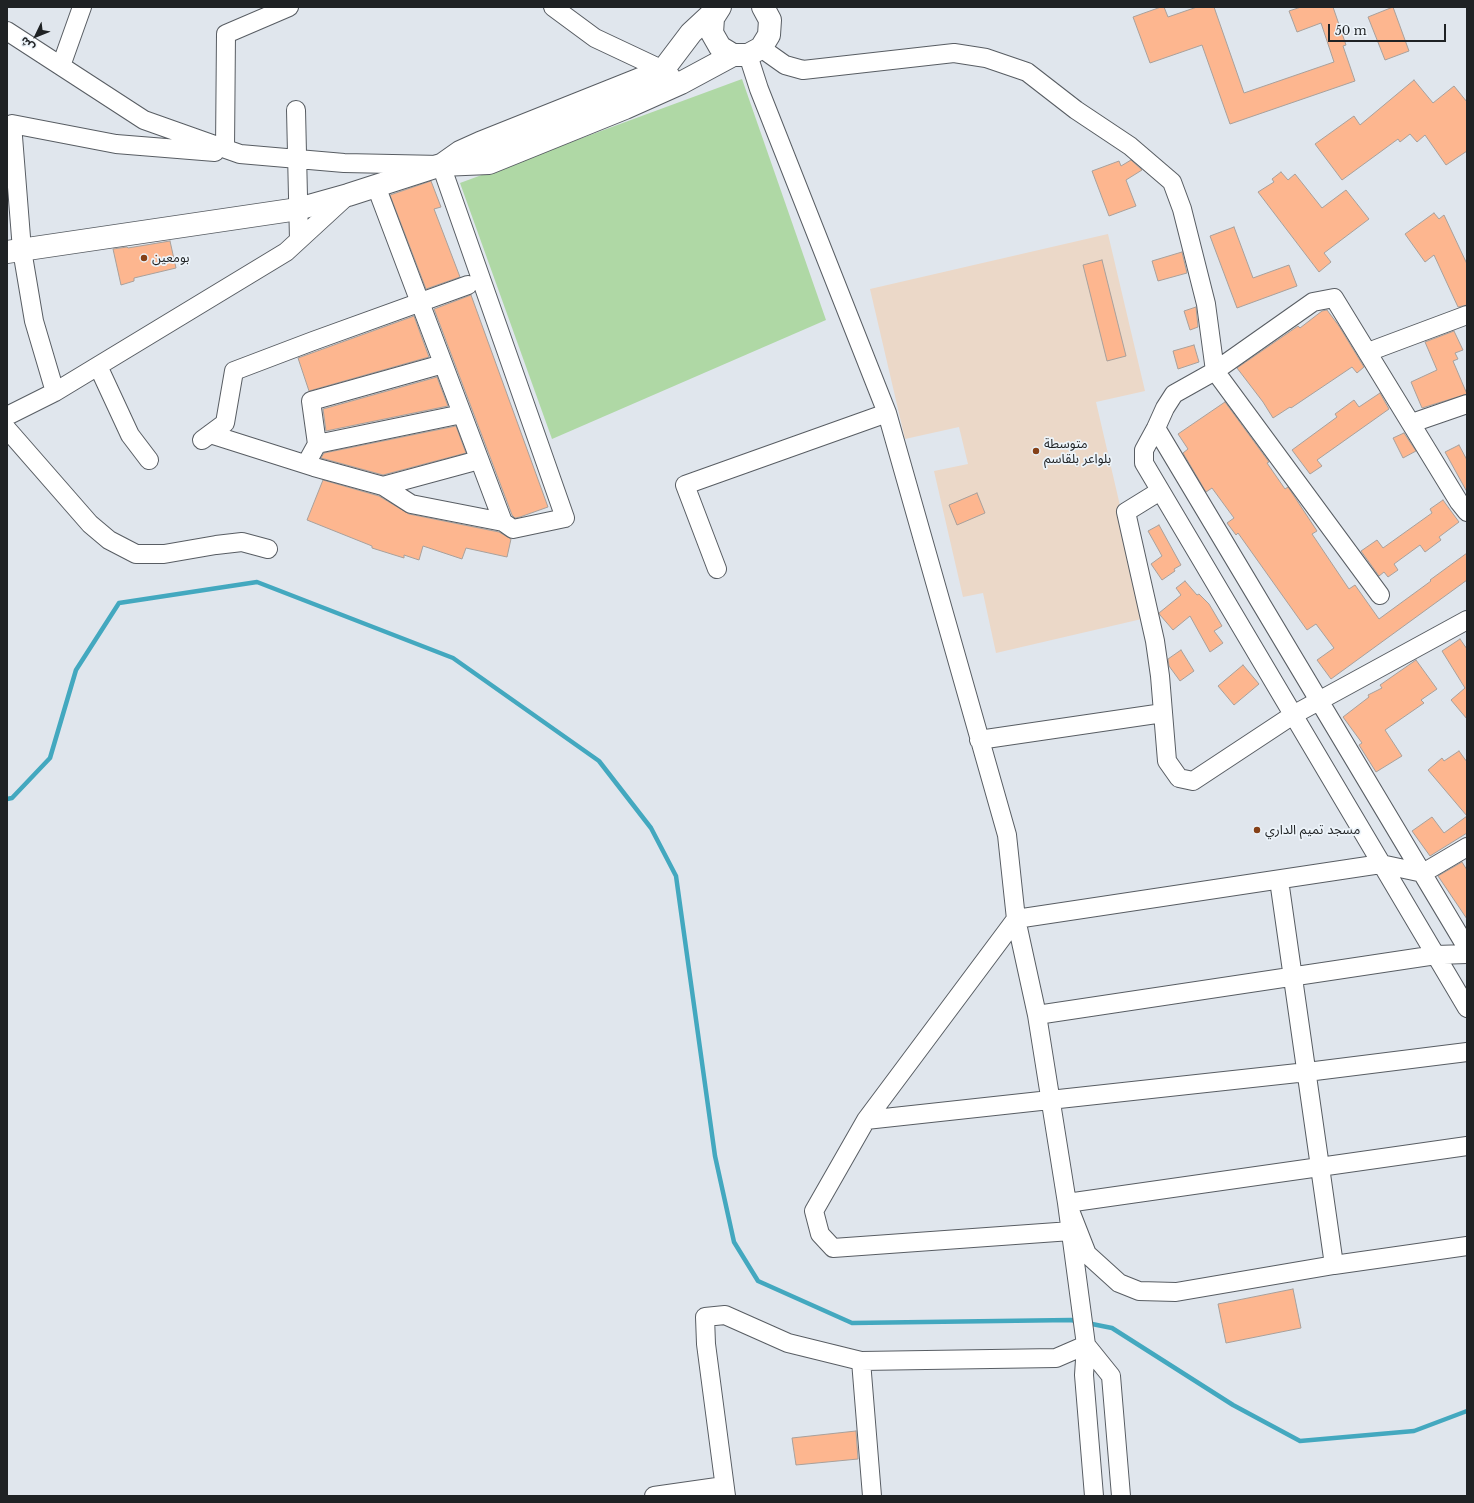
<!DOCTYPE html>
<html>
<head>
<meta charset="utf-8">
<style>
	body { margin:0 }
	#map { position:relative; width:1474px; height:1503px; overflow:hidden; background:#e0e6ed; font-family:"Libre Baskerville","Noto Sans Arabic",serif }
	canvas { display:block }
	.frame { position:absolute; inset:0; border:8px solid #1f2224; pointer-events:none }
	.north { position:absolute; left:16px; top:16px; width:40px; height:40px; -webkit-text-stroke:3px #edf4fa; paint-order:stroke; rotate:227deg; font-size:11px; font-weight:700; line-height:16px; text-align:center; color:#1f2224 }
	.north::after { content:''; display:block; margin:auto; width:14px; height:18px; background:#1f2224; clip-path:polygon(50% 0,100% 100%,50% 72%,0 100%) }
	.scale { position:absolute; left:1328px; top:24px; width:118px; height:18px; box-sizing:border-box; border:2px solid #1f2224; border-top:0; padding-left:5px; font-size:12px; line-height:14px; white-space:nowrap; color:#1f2224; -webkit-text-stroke:3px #edf4fa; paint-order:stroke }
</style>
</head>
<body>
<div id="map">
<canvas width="1474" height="1503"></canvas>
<div class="frame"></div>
<div class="north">ش</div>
<div class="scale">50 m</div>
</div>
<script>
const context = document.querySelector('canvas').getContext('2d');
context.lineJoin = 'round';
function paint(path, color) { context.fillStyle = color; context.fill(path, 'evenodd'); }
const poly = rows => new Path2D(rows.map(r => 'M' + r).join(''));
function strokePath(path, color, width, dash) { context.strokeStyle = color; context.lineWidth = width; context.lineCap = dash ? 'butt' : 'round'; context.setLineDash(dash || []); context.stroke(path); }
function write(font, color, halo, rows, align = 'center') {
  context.font = font + ' "Libre Baskerville","Noto Sans Arabic",serif'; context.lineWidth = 3.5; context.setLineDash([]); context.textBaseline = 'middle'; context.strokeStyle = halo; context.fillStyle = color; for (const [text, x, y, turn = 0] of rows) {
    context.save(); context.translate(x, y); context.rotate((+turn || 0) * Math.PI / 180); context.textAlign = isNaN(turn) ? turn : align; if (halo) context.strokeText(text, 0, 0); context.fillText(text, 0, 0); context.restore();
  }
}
paint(poly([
	[1108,234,1145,391,1096,402,1146,618,996,653,983,593,963,597,934,471,968,464,959,427,905,439,870,289]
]), '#ebd8c8');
paint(poly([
	[742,79,826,320,552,439,460,183]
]), '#afd8a5');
strokePath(poly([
	[7,799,12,798,50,758,76,670,119,603,257,582,453,658,599,761,651,828,676,876,715,1156,734,1242,758,1281,852,1323,1071,1320,1080,1322],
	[1087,1323,1112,1328,1233,1405,1300,1441,1414,1431,1467,1411]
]), '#43a8bf', 4.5);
const building = poly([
	[1161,7,1164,7,1168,17,1197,7,1214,7,1244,93,1334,62,1321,23,1297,32,1289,11,1301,7,1333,7,1346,45,1343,46,1355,81,1230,124,1202,45,1150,63,1133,17,1161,7],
	[1393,7,1409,51,1385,60,1368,17,1393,7],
	[1414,80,1433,103,1454,86,1467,102,1467,151,1446,165,1425,135,1417,142,1410,134,1400,142,1398,139,1342,180,1315,144,1354,116,1360,125,1414,80],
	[1131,160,1142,170,1126,180,1136,206,1109,216,1092,171,1119,161,1121,166,1131,160],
	[1281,172,1288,180,1295,174,1322,208,1346,190,1369,219,1324,253,1331,262,1319,272,1258,192,1274,182,1272,179,1281,172],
	[431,181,441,207,434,209,460,277,426,289,390,195,431,181],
	[1434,213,1439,219,1444,215,1467,264,1467,305,1458,307,1434,255,1425,262,1405,234,1434,213],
	[1234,227,1253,278,1289,265,1297,286,1237,308,1210,236,1234,227],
	[170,241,176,268,134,278,134,281,121,285,113,249,127,247,128,248,170,241],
	[1182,252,1187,273,1158,281,1152,261,1182,252],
	[1102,260,1126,356,1107,361,1083,265,1102,260],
	[471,295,548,507,520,517,515,518,512,515,434,309,471,295],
	[1196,307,1198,327,1190,330,1184,311,1196,307],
	[1327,310,1339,326,1364,367,1357,373,1352,367,1291,408,1290,407,1273,418,1263,402,1237,368,1298,326,1300,328,1322,311,1327,310],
	[414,316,429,357,309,391,298,358,414,316],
	[1454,331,1463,350,1455,353,1458,359,1453,361,1467,394,1422,408,1411,382,1437,370,1425,342,1454,331],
	[1194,345,1199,362,1178,369,1173,351,1194,345],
	[437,377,448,406,326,431,323,409,437,377],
	[1380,393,1389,409,1317,460,1322,466,1310,474,1292,450,1337,417,1335,414,1354,400,1359,407,1380,393],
	[1225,402,1269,462,1267,463,1285,489,1288,487,1296,499,1317,531,1312,534,1349,589,1355,585,1379,619,1431,581,1430,580,1467,553,1467,580,1331,679,1317,660,1334,648,1316,624,1307,630,1238,533,1236,535,1227,523,1234,518,1212,488,1206,492,1183,453,1188,449,1178,434,1225,402],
	[456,426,466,453,383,475,321,458,324,453,456,426],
	[1404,433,1416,451,1403,458,1393,438,1404,433],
	[1459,445,1467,460,1467,492,1445,452,1459,445],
	[323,480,379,496,409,514,499,532,511,539,507,557,466,548,462,559,423,546,419,560,404,555,404,558,372,548,372,546,307,520,323,480],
	[977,493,985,513,957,525,949,505,977,493],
	[1443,500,1459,522,1439,537,1441,540,1425,552,1420,545,1394,564,1398,570,1388,577,1384,572,1379,576,1361,551,1377,540,1383,548,1432,513,1430,509,1443,500],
	[1159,525,1181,565,1174,569,1175,571,1162,580,1151,564,1162,556,1148,531,1159,525],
	[1185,581,1197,595,1199,594,1209,604,1222,626,1214,631,1223,643,1210,652,1190,616,1173,630,1160,615,1159,613,1181,595,1176,588,1185,581],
	[1460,639,1467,649,1467,719,1451,700,1465,688,1442,651,1460,639],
	[1181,650,1194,671,1180,681,1169,666,1168,659,1181,650],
	[1416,660,1437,689,1421,700,1424,703,1385,730,1402,756,1376,772,1359,745,1362,743,1343,717,1369,697,1368,695,1382,688,1380,685,1416,660],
	[1243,665,1259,684,1234,705,1218,686,1243,665],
	[1459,751,1467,762,1467,816,1428,770,1442,758,1444,761,1459,751],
	[1467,816,1467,833,1430,856,1412,831,1432,817,1444,833,1467,816],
	[1462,862,1467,870,1467,919,1438,876,1462,862],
	[1293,1289,1301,1328,1226,1343,1218,1304,1293,1289],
	[856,1431,858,1459,796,1465,792,1438,856,1431]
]);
paint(building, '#fdb68f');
strokePath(building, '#a8a09b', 1);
const street = poly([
	[553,7,595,38,663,70,671,76],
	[7,31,144,120,240,154,344,163,441,165,565,518,513,529,503,522,411,504,383,486,314,467,210,434],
	[761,48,785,65,803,70,954,53,986,58,1027,72,1076,110,1130,146,1172,182,1182,209,1206,304,1215,371,1380,595],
	[748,55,759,89,887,413,1007,835,1016,919,1037,1015,1067,1203,1087,1254,1119,1283,1139,1291,1176,1292,1334,1265,1467,1246],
	[61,66,82,7],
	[296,110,299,240],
	[225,149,226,34,289,7],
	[215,152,116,144,12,124,22,250,34,321,55,392,286,252,348,195],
	[376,186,503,522],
	[1368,352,1467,315],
	[98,366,130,435,149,460],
	[7,416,55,392],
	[1412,423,1467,404],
	[1156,428,1467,948],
	[7,429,90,524,109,540,136,554,164,554,216,545,242,542,268,549],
	[202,440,225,423,234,371,313,341,468,285],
	[317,444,462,414],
	[306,464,317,444,311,401,443,364],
	[383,486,479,460],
	[1160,491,1126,512,1155,641,1160,676,1167,761,1179,778,1193,781,1293,715,1467,620],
	[1467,512,1459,502,1334,298,1313,302,1215,371,1174,394,1165,408,1156,428,1144,450,1144,463,1467,1008],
	[717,569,685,485,887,413],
	[979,740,1163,713],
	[1279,880,1334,1265],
	[1037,1015,1436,955,1467,954],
	[866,1120,1307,1072,1467,1052],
	[1078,1232,1071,1231,833,1248,820,1234,814,1211,866,1120,1016,919,1381,864,1423,873,1467,847],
	[1086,1345,1111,1376,1121,1496],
	[861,1361,872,1496],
	[654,1496,724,1486],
	[726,1496,706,1344,705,1317,725,1315,788,1343,861,1361,1056,1358,1086,1345],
	[1094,1496,1084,1375,1086,1345,1067,1203,1467,1146]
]);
const secondary = poly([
	[720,7,713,18,712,33,720,47,733,55,748,55,761,48,769,35,770,20,763,7],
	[443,164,460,152,480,143,663,70,691,33,719,7],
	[7,252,298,209,348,195,441,165,489,163,625,108,681,83,733,55]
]);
strokePath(street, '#585d63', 20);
strokePath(secondary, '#585d63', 24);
strokePath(street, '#fff', 18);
strokePath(secondary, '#fff', 22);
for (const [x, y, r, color] of [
	[144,258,4,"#854017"],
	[1036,451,4,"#854017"],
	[1257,830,4,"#854017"]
]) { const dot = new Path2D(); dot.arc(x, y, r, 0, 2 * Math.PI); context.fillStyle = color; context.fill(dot); strokePath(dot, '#edf4fa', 1.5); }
write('13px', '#1f2224', '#edf4fa', [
	["بومعين",152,258],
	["متوسطة",1044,444],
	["بلواعر بلقاسم",1044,459],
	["مسجد تميم الداري",1265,830]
], 'left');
</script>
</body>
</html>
